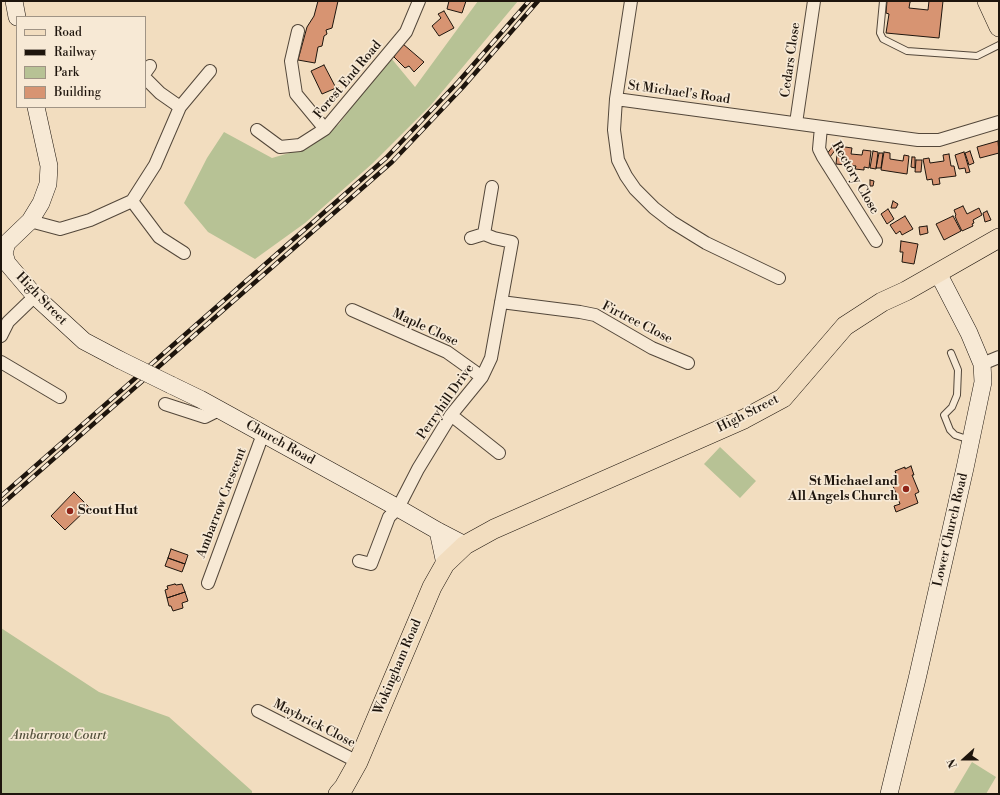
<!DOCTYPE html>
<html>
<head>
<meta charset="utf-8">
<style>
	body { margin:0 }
	#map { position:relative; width:1000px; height:795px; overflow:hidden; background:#f2ddbf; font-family:"Libre Bodoni",serif }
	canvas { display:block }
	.frame { position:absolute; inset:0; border:2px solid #1e150d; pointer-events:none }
	.legend { position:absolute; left:16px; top:16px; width:130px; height:92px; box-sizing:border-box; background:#f7e9d5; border:1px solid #a09485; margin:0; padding:5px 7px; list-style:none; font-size:12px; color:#1e150d }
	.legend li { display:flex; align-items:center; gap:8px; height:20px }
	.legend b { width:20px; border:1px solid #a09485 }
	.north { position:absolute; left:944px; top:739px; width:40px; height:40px; -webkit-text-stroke:3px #f7e9d5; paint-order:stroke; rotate:249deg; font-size:11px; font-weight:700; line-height:16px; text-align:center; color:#1e150d }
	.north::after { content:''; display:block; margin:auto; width:14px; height:18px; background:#1e150d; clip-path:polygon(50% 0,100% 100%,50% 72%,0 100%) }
</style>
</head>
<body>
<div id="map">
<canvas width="1000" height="795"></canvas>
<div class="frame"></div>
<ul class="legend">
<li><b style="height:5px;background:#f2ddbf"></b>Road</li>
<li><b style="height:5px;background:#1e150d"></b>Railway</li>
<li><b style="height:11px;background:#b7c295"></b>Park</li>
<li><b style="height:11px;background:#d79472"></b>Building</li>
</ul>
<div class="north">N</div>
</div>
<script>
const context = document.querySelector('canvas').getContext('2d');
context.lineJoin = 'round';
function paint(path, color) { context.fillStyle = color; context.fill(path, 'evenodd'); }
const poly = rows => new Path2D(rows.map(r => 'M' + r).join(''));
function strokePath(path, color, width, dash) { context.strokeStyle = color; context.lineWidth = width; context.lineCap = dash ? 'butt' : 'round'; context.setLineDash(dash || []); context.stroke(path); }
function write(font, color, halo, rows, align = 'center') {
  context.font = font + ' "Libre Bodoni",serif'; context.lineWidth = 3.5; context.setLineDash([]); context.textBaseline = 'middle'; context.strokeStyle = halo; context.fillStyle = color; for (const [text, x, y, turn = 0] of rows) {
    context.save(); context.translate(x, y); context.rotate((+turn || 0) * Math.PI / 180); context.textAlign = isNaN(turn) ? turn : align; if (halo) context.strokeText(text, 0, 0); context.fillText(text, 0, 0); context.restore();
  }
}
paint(poly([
	[478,1,518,1,431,105,373,163,305,223,255,259,208,232,184,203,207,158,224,132,272,158,310,147,339,124,379,71,391,58,415,87],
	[720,447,756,481,740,498,704,464],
	[1,628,99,692,169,717,252,791,252,794,1,794],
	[972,762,996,777,986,794,953,794]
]), '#b7c295');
const building = poly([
	[318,1,338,1,332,28,326,30,327,34,324,36,322,46,318,47,315,63,298,60,307,27,314,16,318,1],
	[449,1,466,1,462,13,447,9,449,1],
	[887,1,912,1,910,2,909,8,928,10,929,1,943,1,939,38,886,33,889,14,886,13,887,1],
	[444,11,454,28,439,36,432,26,441,18,438,14,444,11],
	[403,44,424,62,414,72,409,66,405,68,394,57,397,51,403,44],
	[324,65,336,88,322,94,311,71,324,65],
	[998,141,999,153,980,158,977,147,998,141],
	[833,146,836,149,830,157,826,155,833,146],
	[838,146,852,148,851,154,862,155,863,150,871,151,869,168,864,167,864,170,855,169,856,166,836,164,838,146],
	[873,151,878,152,876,169,870,168,873,151],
	[970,151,974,163,969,165,965,153,970,151],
	[884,152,890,153,890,159,903,161,904,155,909,156,907,174,881,170,884,152],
	[964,152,970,172,966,173,965,168,959,169,955,155,964,152],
	[879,153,883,153,881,168,876,168,879,153],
	[949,154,951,166,954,166,956,176,939,178,940,184,933,185,932,179,927,180,923,159,929,158,930,163,944,161,943,155,949,154],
	[912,157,915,157,915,168,911,167,912,157],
	[916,160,922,160,921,172,915,172,916,160],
	[870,180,874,181,873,186,870,186,870,180],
	[893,201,898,204,896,208,891,208,893,201],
	[963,206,967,214,979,208,982,215,973,220,974,223,972,224,973,226,962,231,957,221,955,216,956,215,954,210,963,206],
	[888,209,894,219,887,224,881,214,888,209],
	[987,211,991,220,985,222,983,213,987,211],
	[905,216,913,229,902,235,900,231,896,234,890,225,905,216],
	[953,216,961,231,944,240,936,224,953,216],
	[927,226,928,233,920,235,919,227,927,226],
	[901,241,918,244,914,264,902,262,903,252,900,252,901,241],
	[911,466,914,475,912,475,919,492,915,494,918,503,896,512,894,506,900,504,893,486,894,484,892,479,897,477,895,471,905,467,905,469,911,466],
	[74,492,89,507,65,530,51,516,74,492],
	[171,549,188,555,185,564,168,558,171,549],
	[168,558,185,564,182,572,165,566,168,558],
	[175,584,176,585,182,584,185,592,167,598,165,590,168,589,167,586,175,584],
	[185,592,188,601,182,603,183,608,173,611,171,606,169,606,167,598,185,592]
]);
paint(building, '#d79472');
strokePath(building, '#1e150d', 1);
const lane = poly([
	[883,1,880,33,883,39,907,51,977,56,999,45],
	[951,353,958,370,957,395,952,407,944,415,950,430,955,435,970,440]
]);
const street = poly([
	[631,1,616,99,614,130,618,160,626,176,635,189,654,208,672,222,706,243,779,278],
	[298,31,291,61,296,94,325,129],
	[145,73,150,66],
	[145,78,160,93,180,107],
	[616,99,918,140,939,140,999,122],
	[796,123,814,1],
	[821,127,819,149,823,157,876,241],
	[257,130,280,147,300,145,325,129,406,32,419,1],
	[132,201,159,237,184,253],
	[30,221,60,229,90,220,132,201,155,165,180,107,210,71],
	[484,234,492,187],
	[501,302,580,312,595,315,652,348,688,363],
	[352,310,447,352,482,377],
	[1,336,8,322,35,296],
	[1,362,60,397],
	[982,364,999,357],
	[165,404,205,417,219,410],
	[451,415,499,453],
	[359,561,371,564,389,517,398,508,418,469,451,415,482,377,491,358,512,242,494,238,484,234,471,238],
	[208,583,263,434],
	[258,711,358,762]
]);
const secondary = poly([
	[14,1,17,17],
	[36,107,49,166,48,184,41,203,30,221,7,243,4,253,7,263,35,296,84,341,120,360],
	[171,385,200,399,398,508,438,531,465,545],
	[438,531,445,564],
	[889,794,917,679,965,468,983,382,982,364,969,333,938,273]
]);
const primary = poly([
	[987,1,999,27],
	[338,794,344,787,358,762,432,587,445,564,465,545,494,529,744,419,783,398,845,326,882,302,906,291,999,238]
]);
strokePath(lane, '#53473a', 8);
strokePath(street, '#53473a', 14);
strokePath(secondary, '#1e150d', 18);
strokePath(primary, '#1e150d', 20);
strokePath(lane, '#f7e9d5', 6);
strokePath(street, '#f7e9d5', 12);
strokePath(secondary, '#f7e9d5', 17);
strokePath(primary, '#f2ddbf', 19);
const rail = poly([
	[1,496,386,158,459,81,529,1],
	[1,505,392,162,463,87,538,1]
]);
strokePath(rail, '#1e150d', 4.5);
strokePath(rail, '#f7e9d5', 3, [9]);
const secondaryBridge = poly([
	[120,360,171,385]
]);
strokePath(secondaryBridge, '#1e150d', 18, []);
strokePath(secondaryBridge, '#f7e9d5', 17);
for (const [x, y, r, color] of [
	[906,489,4,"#8f2418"],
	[70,511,4,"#8f2418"]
]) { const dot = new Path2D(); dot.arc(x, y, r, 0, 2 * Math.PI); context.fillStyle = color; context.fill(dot); strokePath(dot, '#f7e9d5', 1.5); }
write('13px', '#1e150d', '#f7e9d5', [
	["Cedars Close",791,60,-82],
	["Forest End Road",348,80,-50],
	["St Michael's Road",679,93,8],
	["Rectory Close",855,178,60],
	["High Street",41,299,46],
	["Firtree Close",637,323,27],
	["Maple Close",425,328,25],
	["Perryhill Drive",446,402,-55],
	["High Street",748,414,-27],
	["Church Road",280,443,29],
	["Ambarrow Crescent",222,503,-69],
	["Lower Church Road",951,530,-77],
	["Wokingham Road",398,667,-67],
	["Maybrick Close",314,724,27]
]);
write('bold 13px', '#1e150d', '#f7e9d5', [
	["St Michael and",898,482],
	["All Angels Church",898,497],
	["Scout Hut",78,511,"left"]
], 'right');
write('italic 13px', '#54523d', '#f7e9d5', [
	["Ambarrow Court",59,736]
]);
</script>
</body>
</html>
